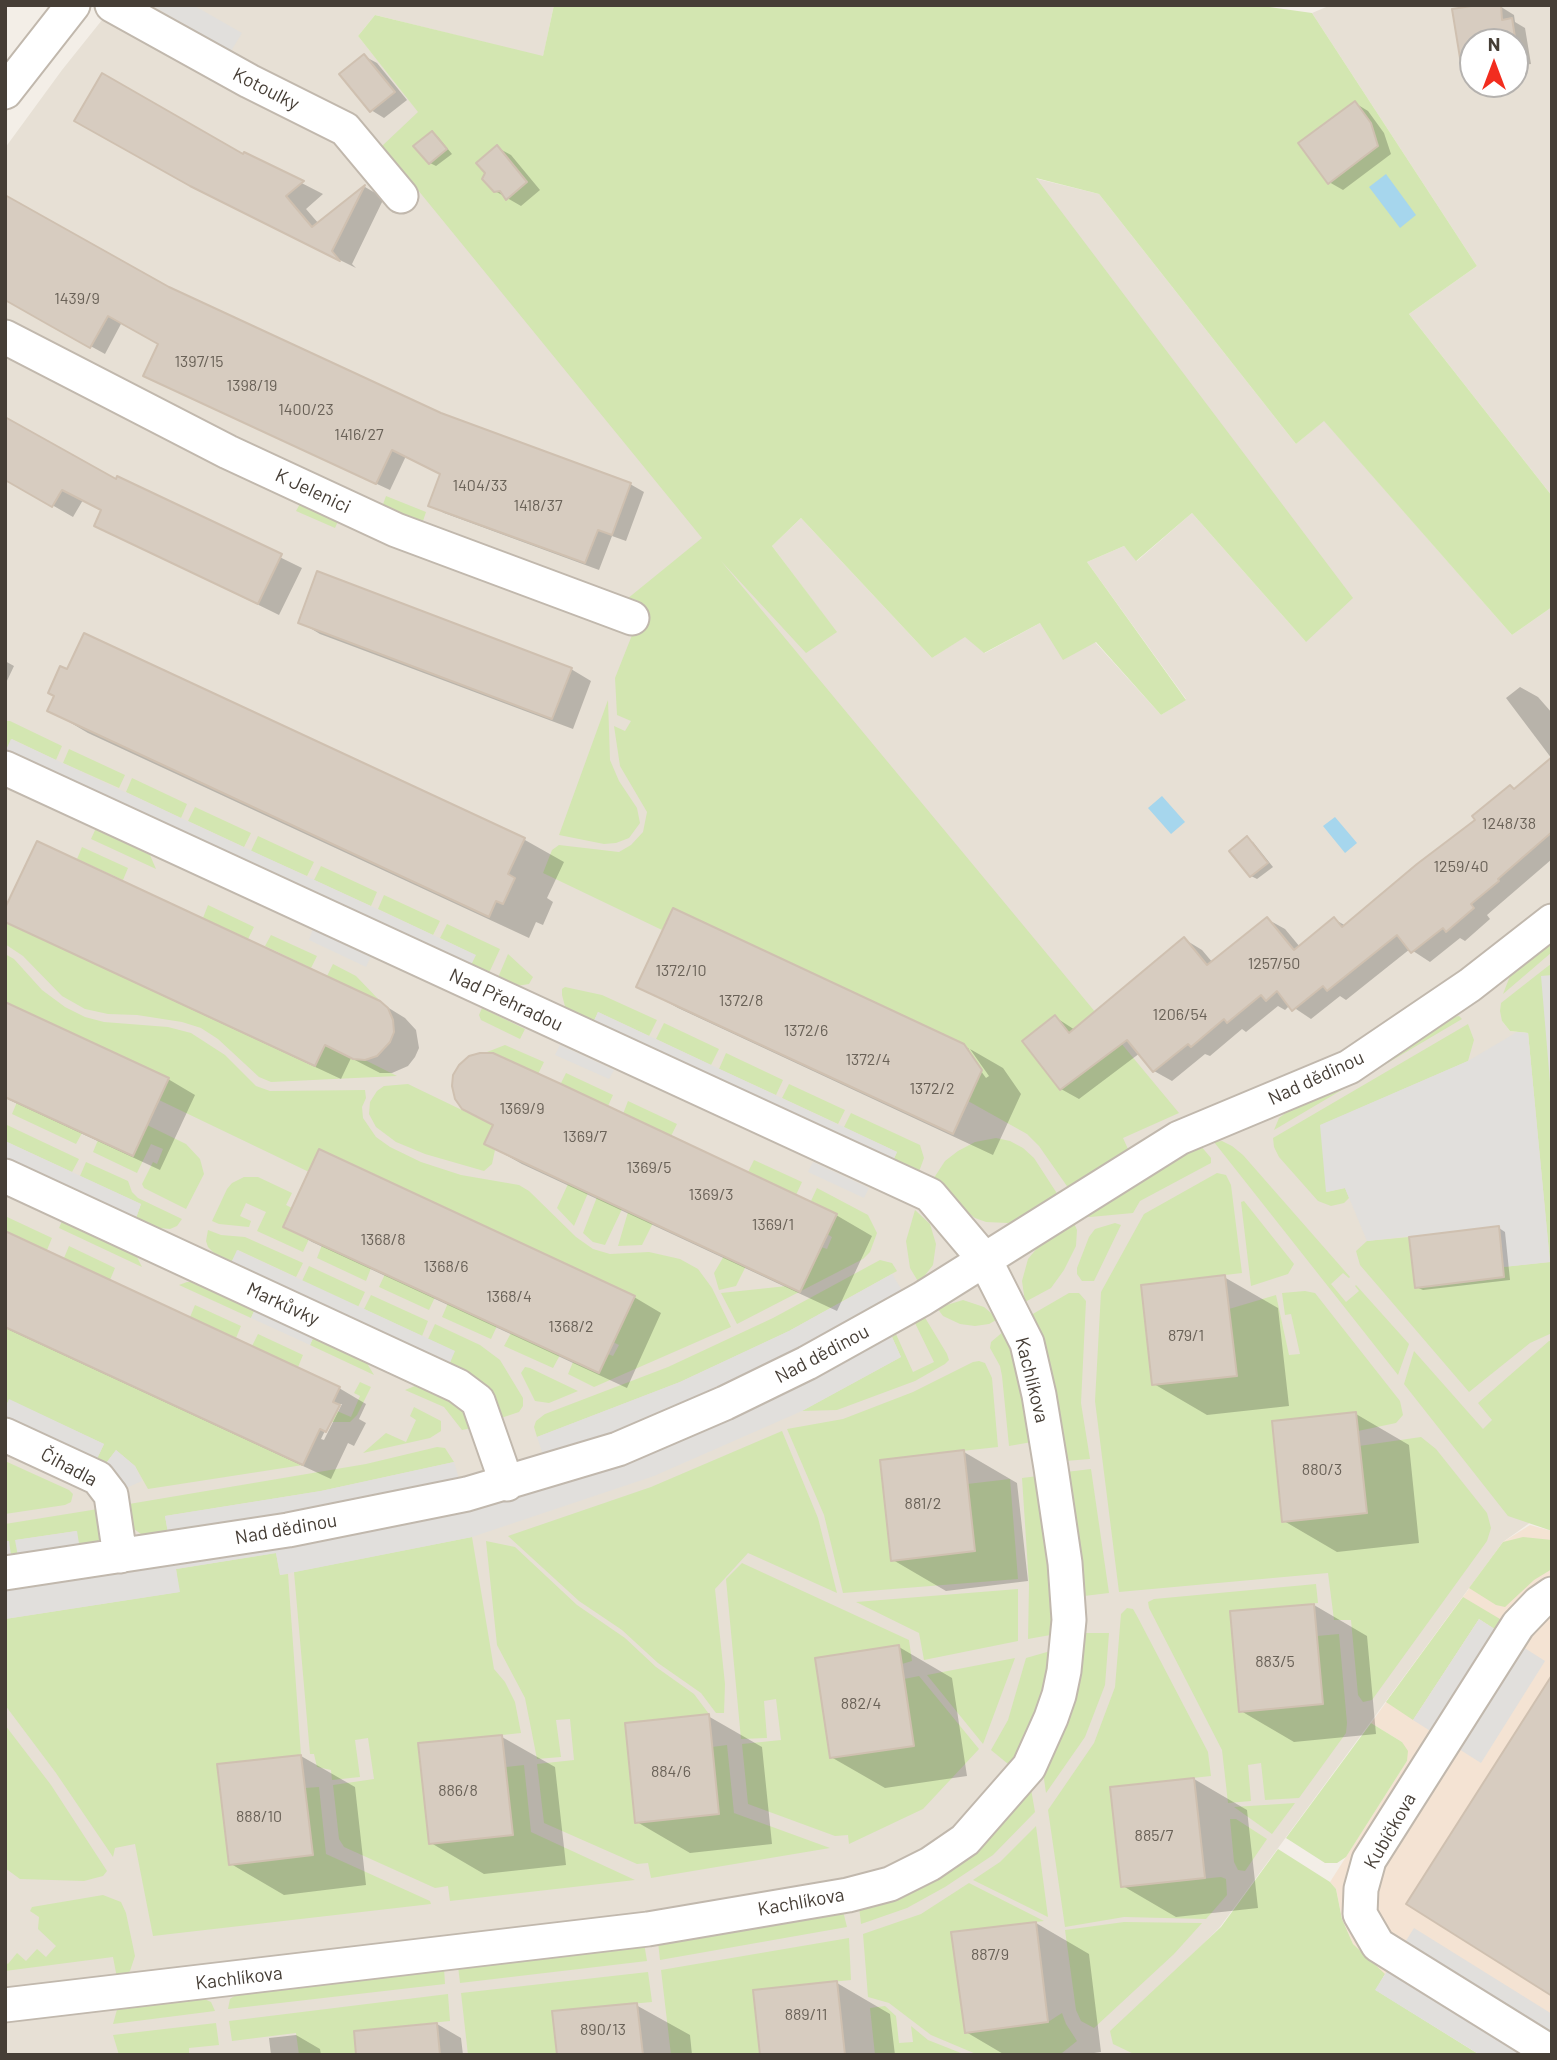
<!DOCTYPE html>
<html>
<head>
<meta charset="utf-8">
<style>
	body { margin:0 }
	#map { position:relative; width:1557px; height:2060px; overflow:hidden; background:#f3eee7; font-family:Barlow,sans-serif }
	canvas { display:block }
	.frame { position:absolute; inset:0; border:7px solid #463e36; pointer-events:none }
	.north { position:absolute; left:1459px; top:28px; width:70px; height:70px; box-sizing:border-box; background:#fff; border:2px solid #b5b2af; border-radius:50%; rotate:0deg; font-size:19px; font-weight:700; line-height:28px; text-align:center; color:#463e36 }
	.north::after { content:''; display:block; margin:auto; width:24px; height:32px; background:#f22d1f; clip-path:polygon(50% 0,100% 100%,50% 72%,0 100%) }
</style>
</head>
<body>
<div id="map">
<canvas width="1557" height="2060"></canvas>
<div class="frame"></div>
<div class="north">N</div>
</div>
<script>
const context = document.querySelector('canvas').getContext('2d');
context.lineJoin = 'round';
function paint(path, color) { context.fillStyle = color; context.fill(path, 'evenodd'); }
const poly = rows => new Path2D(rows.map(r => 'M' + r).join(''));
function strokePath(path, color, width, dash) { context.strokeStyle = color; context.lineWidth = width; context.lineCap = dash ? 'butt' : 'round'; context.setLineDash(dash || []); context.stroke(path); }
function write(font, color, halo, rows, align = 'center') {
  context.font = font + ' Barlow,sans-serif'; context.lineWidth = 7; context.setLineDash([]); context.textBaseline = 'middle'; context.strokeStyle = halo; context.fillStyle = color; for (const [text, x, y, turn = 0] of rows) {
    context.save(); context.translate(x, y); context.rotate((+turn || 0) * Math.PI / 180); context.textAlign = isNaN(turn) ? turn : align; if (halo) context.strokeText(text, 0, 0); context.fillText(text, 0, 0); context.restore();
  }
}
paint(poly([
	[114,5,554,5,543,57,375,15,358,36,836,632,772,546,801,518,932,658,965,636,985,653,1040,623,1095,642,1161,715,1186,699,1087,562,1124,546,1137,561,1192,513,1306,642,1034,178,1099,194,1296,444,1324,420,1512,635,1552,607,1552,962,1502,1021,1510,1031,1528,1033,1552,1263,1552,1507,1503,1542,1220,1927,1117,2032,1154,2055,5,2055,5,148,62,70],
	[1331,5,1552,5,1552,496,1409,314,1477,266,1312,13],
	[1473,42,1515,42,1515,84,1473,84]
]), '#e7e0d5');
paint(poly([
	[1530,1525,1552,1531,1552,2055,1480,2055,1378,1970,1353,1944,1342,1919,1336,1889,1330,1882,1407,1761,1402,1742,1371,1723,1503,1542]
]), '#f4e3d3');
paint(poly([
	[554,5,1255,5,1312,13,1477,266,1409,314,1552,496,1552,607,1512,635,1324,421,1296,444,1099,194,1036,178,1353,598,1306,642,1192,513,1136,561,1124,546,1087,562,1186,700,1161,715,1096,642,1063,660,1040,623,984,653,965,637,932,658,801,518,772,546,837,632,806,653,721,561,1179,1113,1123,1138,1128,1149,1069,1189,1039,1146,1027,1134,968,1101,982,1070,964,1044,673,908,662,930,543,873,552,850,559,845,619,852,631,845,643,832,647,812,620,766,614,726,625,731,631,721,617,715,615,678,638,620,627,599,702,538,382,146,418,112,358,36,375,15,543,56],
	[386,496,426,512,422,524,382,507],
	[301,502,339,519,335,528,296,511],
	[608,700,610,760,619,781,637,808,640,823,629,838,616,843,604,844,559,835],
	[5,721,10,721,62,746,56,760,12,739,5,752],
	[69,749,125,775,119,788,63,763],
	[132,778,187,804,181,818,126,792],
	[195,807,251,833,244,847,188,821],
	[96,828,150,855,156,869,91,839],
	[258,836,314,862,307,876,251,851],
	[82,847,128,868,123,880,77,859],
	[321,866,377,892,371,906,314,880],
	[384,895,440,921,433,935,378,909],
	[208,905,254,927,248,939,203,918],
	[5,922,315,1065,325,1045,353,1059,365,1060,397,1076,271,1082,259,1077,218,1039,201,1028,182,1022,137,1015,108,1014,85,1009,62,996,23,956,5,944],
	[447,924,500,949,488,975,470,967,475,955,440,938],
	[271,935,317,956,311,968,265,946],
	[1552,940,1552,952,1503,994,1510,976,1523,962],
	[5,954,14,959,42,990,65,1007,85,1017,104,1022,168,1027,191,1033,225,1055,256,1086,270,1091,365,1090,366,1098,362,1107,363,1118,376,1137,390,1147,421,1162,461,1175,519,1185,529,1191,576,1237,593,1249,610,1254,649,1252,680,1259,698,1269,712,1288,731,1327,594,1387,568,1374,573,1362,599,1373,608,1354,613,1356,619,1345,613,1342,635,1296,320,1149,309,1172,159,1100,169,1078,5,1002],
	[508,954,533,977,529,984,511,987,497,980],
	[1552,963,1552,1333,1530,1343,1469,1392,1360,1265,1356,1251,1367,1241,1409,1237,1415,1288,1504,1278,1503,1267,1550,1262,1528,1033,1510,1031,1502,1021,1500,1011,1501,1003],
	[333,964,356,976,380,1001,327,976],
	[565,987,602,995,657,1020,649,1036,598,1012,592,1025,567,1014,562,995,562,989],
	[482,1008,525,1029,520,1039,481,1020,479,1015],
	[1459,1016,1462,1019,1274,1130,1279,1118,1295,1106,1443,1019],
	[664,1023,719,1049,711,1065,656,1039],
	[1468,1024,1474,1040,1468,1061,1321,1125,1327,1192,1345,1188,1349,1198,1344,1203,1331,1206,1318,1201,1279,1157,1274,1147,1273,1138],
	[505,1045,544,1062,538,1074,487,1052],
	[726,1053,783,1080,776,1095,719,1069],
	[566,1073,613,1095,608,1106,560,1085],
	[408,1084,493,1125,484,1144,495,1150,492,1164,484,1171,425,1154,396,1142,376,1127,369,1114,370,1102,377,1091,384,1086],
	[789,1084,845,1110,838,1124,782,1098],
	[628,1101,677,1124,671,1136,623,1114],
	[17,1102,82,1133,76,1144,12,1114],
	[851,1113,920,1145,924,1158,917,1177,891,1165,897,1152,844,1127],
	[7,1125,79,1159,72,1172,5,1141],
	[147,1125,186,1144,200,1159,204,1174,186,1209,144,1188,142,1184,153,1162,157,1164,163,1149,151,1144,137,1173,93,1152,98,1140,133,1156],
	[996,1138,1010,1141,1023,1148,1034,1158,1058,1195,1018,1220,1008,1223,986,1222,975,1218,930,1184,945,1161,958,1151,975,1142],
	[1222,1141,1232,1146,1243,1155,1350,1277,1349,1278,1343,1273,1331,1284,1346,1302,1359,1291,1355,1286,1356,1285,1409,1344,1398,1375,1214,1142],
	[1200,1145,1211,1158,1211,1163,1140,1201,1133,1213,1090,1217,1086,1216,1167,1162],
	[754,1160,802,1182,796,1195,748,1172],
	[86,1162,128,1181,132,1192,138,1198,182,1219,177,1226,170,1229,160,1228,136,1218,141,1204,80,1176],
	[1217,1173,1226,1175,1231,1185,1242,1273,1141,1285,1152,1385,1229,1309,1276,1295,1289,1355,1300,1354,1291,1314,1285,1315,1282,1293,1305,1291,1315,1293,1400,1401,1403,1415,1396,1423,1358,1431,1355,1412,1272,1421,1282,1522,1359,1446,1421,1437,1436,1449,1487,1513,1491,1528,1487,1541,1372,1700,1363,1702,1358,1695,1351,1620,1334,1620,1328,1573,1119,1592,1095,1401,1101,1292,1144,1214],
	[244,1177,258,1177,292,1193,286,1205,292,1208,283,1227,309,1239,303,1252,257,1231,266,1212,246,1203,240,1216,251,1221,249,1227,219,1224,212,1221,227,1189,232,1183],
	[568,1184,588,1193,574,1226,557,1208],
	[817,1188,868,1215,877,1233,870,1252,863,1259,737,1324,721,1293,787,1286,821,1247,827,1249,832,1237,827,1234,837,1214,811,1201],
	[597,1197,622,1209,605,1245,593,1242,583,1233],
	[1244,1201,1294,1264,1288,1274,1251,1286,1241,1202],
	[915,1210,930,1224,936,1244,933,1265,919,1283,910,1268,906,1241],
	[628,1212,653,1223,642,1245,618,1246],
	[5,1216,52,1238,47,1250,5,1231],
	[63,1219,134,1251,142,1267,59,1228],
	[1073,1221,1077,1230,1076,1246,1064,1270,1051,1288,1025,1302,1022,1281,1028,1259,1043,1241],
	[1115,1223,1121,1225,1094,1281,1082,1281,1077,1274,1077,1268,1089,1237,1095,1229],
	[208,1230,221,1235,245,1237,303,1263,296,1277,238,1250,231,1263,218,1257,208,1247,206,1241],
	[322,1245,371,1268,366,1281,317,1258],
	[69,1246,115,1268,110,1280,64,1258],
	[724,1256,746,1266,736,1286,719,1290,714,1273],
	[880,1260,892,1263,897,1271,789,1331,680,1382,537,1437,534,1427,536,1421,545,1414,668,1367,773,1318],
	[309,1266,365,1292,358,1307,302,1281],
	[385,1274,435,1297,429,1310,379,1287],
	[187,1282,198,1282,255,1309,251,1318,179,1285],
	[1069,1293,1079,1293,1086,1301,1081,1403,1090,1459,1065,1461,1051,1371,1044,1341,1031,1315],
	[371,1295,428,1321,422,1336,364,1309],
	[963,1300,984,1307,998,1319,989,1324,975,1326,960,1324,943,1316,937,1308],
	[448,1303,497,1326,491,1339,442,1317],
	[195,1305,241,1326,236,1338,190,1317],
	[924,1316,947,1354,949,1360,945,1364,915,1381,837,1410,802,1411,901,1357,892,1337,896,1334,913,1372,934,1362,915,1323],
	[435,1324,480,1345,500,1360,523,1398,523,1406,519,1412,501,1418,449,1365,454,1351,428,1339],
	[5,1327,303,1465,148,1489,135,1466,116,1450,104,1466,95,1463,104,1444,9,1400,5,1408],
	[1004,1331,1013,1344,1032,1442,1009,1446,1002,1376,1000,1366,990,1348,991,1342],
	[511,1333,560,1355,553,1368,504,1346],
	[258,1334,303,1355,298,1367,252,1346],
	[314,1336,365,1360,374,1375,310,1345],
	[1549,1341,1552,1341,1552,1531,1508,1516,1404,1384,1414,1351,1483,1429,1492,1420,1478,1403],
	[979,1361,985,1363,992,1378,998,1447,880,1460,891,1560,967,1484,1010,1479,1018,1579,843,1593,824,1515,787,1429,843,1419,913,1392,973,1362],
	[525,1367,530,1368,578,1391,549,1403,535,1401,521,1373],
	[360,1382,371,1387,357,1415,350,1422,331,1422,337,1411,351,1417,360,1396,354,1393],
	[415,1386,437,1391,460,1407,472,1428,462,1430,444,1407,405,1390],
	[414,1407,441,1421,441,1431,430,1438,363,1453,386,1433,406,1442,416,1420,410,1416],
	[782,1431,818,1518,837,1593,748,1553,715,1589,725,1684,724,1713,716,1713,701,1693,658,1663,622,1630,579,1601,508,1536,651,1487],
	[437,1447,445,1448,454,1462,321,1491,165,1516,169,1539,148,1539,134,1529,131,1522,129,1504,366,1464],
	[5,1461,69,1490,73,1494,71,1502,65,1505,5,1514],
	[1091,1469,1109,1593,1084,1596,1066,1472],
	[1038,1476,1050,1551,1056,1634,1028,1639,1029,1585,1022,1478],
	[98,1509,101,1535,97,1544,80,1551,76,1531,16,1540,19,1562,12,1563,8,1541,5,1541,5,1524],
	[472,1537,494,1669,505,1682,515,1702,521,1733,419,1744,429,1844,513,1835,506,1767,524,1765,531,1832,635,1880,450,1901,448,1886,435,1888,344,1847,339,1839,333,1785,374,1779,368,1738,355,1740,360,1777,332,1780,331,1770,317,1767,314,1754,310,1754,294,1572],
	[1523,1537,1552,1540,1552,1569,1534,1580,1505,1607,1496,1605,1469,1588,1503,1542],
	[486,1541,515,1547,577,1605,625,1638,656,1667,694,1694,709,1714,625,1723,635,1823,719,1814,712,1747,727,1745,734,1813,830,1848,651,1878,648,1863,637,1864,544,1823,537,1764,574,1760,570,1719,556,1720,561,1757,537,1759,525,1698,497,1645],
	[276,1553,280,1575,288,1574,301,1755,217,1765,229,1865,313,1855,305,1788,319,1787,326,1854,430,1901,431,1904,153,1936,135,1844,115,1848,113,1857,56,1773,5,1705,5,1619,179,1592,176,1569],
	[742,1563,909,1640,912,1661,902,1664,898,1645,815,1658,830,1758,914,1745,904,1679,919,1676,979,1749,923,1809,849,1844,848,1835,835,1836,748,1804,742,1744,781,1740,776,1699,764,1701,767,1738,741,1739,726,1579],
	[1316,1584,1318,1603,1230,1612,1239,1712,1323,1704,1317,1636,1339,1634,1347,1723,1346,1733,1299,1798,1265,1800,1261,1763,1248,1765,1251,1801,1228,1803,1222,1750,1149,1608,1148,1602,1154,1599],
	[1018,1589,1018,1641,924,1660,919,1633,856,1602],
	[1463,1597,1500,1619,1503,1626,1499,1632,1479,1619,1413,1720,1386,1702],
	[1127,1608,1133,1609,1137,1616,1208,1752,1211,1776,1110,1787,1121,1887,1221,1877,1226,1879,1227,1895,1206,1919,1124,1917,1065,1927,1048,1810,1094,1743,1115,1687,1121,1614],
	[1083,1633,1109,1633,1105,1685,1085,1737,1046,1793,1043,1772],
	[1054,1650,1048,1686,1013,1768,991,1750,1008,1720,1026,1658],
	[1015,1658,983,1744,927,1675],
	[1371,1723,1402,1742,1408,1751,1407,1761,1346,1857,1337,1863,1325,1863,1286,1838],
	[5,1725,51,1785,107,1871,103,1876,84,1881,20,1879,5,1868],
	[1031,1789,1035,1812,993,1855,945,1887,907,1908,861,1924,859,1906,921,1884,987,1840],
	[1295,1803,1272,1834,1234,1807],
	[1230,1819,1236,1819,1267,1839,1245,1871,1238,1870,1234,1862],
	[1036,1826,1048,1917,973,1880,1000,1862],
	[1278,1849,1330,1882,1336,1889,1342,1919,1353,1944,1385,1974,1376,1990,1480,2055,1136,2055,1113,2044,1110,2031,1221,1927],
	[969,1883,1044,1921,951,1932,965,2033,1048,2022,1062,2013,1066,2024,1077,2041,1062,2053,976,2054,931,2035,889,2003,868,1997,863,1934,921,1914],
	[103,1895,121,1902,126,1913,135,1956,130,1971,124,1977,117,1978,113,1957,5,1971,5,1962,8,1964,17,1953,26,1961,37,1949,46,1957,56,1946,38,1929,39,1917,30,1911,32,1907],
	[843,1911,847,1927,660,1960,658,1942],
	[1124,1922,1202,1923,1174,1954,1094,2028,1081,2021,1076,2010,1065,1930],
	[849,1938,851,1980,753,1990,760,2055,671,2055,661,1970],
	[644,1943,647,1961,460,1983,458,1966],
	[444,1968,445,1984,228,2009,230,1999,240,1992],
	[648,1972,652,2002,553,2011,557,2055,468,2055,461,1993],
	[448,1994,450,2021,354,2031,356,2055,299,2055,296,2033,232,2041,229,2021],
	[200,1997,211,2002,215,2011,113,2024,118,2006],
	[885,2006,896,2016,899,2043,913,2042,911,2026,928,2040,966,2055,875,2055,870,2008],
	[216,2023,219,2045,189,2048,189,2055,119,2055,113,2035]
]), '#d3e6b1');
paint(poly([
	[151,5,193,5,242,33,231,51],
	[11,739,476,955,470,967,5,752],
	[313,929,371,956,366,967,309,940],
	[1552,975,1552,1106,1541,976],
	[598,1012,897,1152,891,1165,592,1025],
	[1517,1032,1528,1033,1550,1262,1503,1267,1499,1226,1367,1241,1345,1188,1326,1192,1320,1125,1468,1061],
	[560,1045,614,1070,609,1079,555,1055],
	[5,1141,141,1204,136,1218,5,1157],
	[813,1162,869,1188,864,1198,808,1172],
	[237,1250,455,1351,449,1365,231,1263],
	[892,1274,920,1320,892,1337,901,1357,802,1411,654,1476,472,1537,280,1575,276,1553,176,1569,180,1592,5,1619,5,1541,9,1541,12,1562,19,1562,15,1540,77,1531,80,1550,169,1538,165,1516,321,1491,454,1462,460,1482,544,1458,537,1437,680,1382,789,1331],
	[255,1309,314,1336,310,1345,251,1318],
	[9,1399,104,1444,95,1463,5,1421,5,1408],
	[116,1450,135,1466,142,1481,124,1489,104,1466],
	[1479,1619,1545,1661,1481,1763,1413,1720],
	[1414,1928,1552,2014,1552,2055,1480,2055,1375,1990]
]), '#e1dfdc');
paint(poly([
	[1386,174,1416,215,1400,228,1369,187],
	[1162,796,1185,822,1171,834,1148,808],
	[1335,817,1357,843,1345,853,1323,826]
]), '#a6d6ed');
paint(poly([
	[1498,5,1514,15,1515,22,1525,28,1531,64,1515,66,1515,42,1473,42,1473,69,1462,63,1454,11],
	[364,56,377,63,407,100,384,118,371,110],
	[1355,103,1368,111,1384,133,1391,154,1343,190,1329,182],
	[77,120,244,156,245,154,323,194,306,209,319,224,365,187,384,198,352,264,356,268,213,197],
	[432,133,438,137,452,154,436,166,430,163],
	[498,148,511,155,540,190,521,206,495,191],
	[169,289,440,414,630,484,644,492,626,541,612,536,599,570,444,513,430,505,442,474,406,456,390,490,159,383,160,344,122,322,105,354,5,299],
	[5,478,117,482,118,478,302,568,279,615,96,525,103,510,83,500,73,517],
	[300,622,571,669,591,681,573,729,320,634],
	[84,635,525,840,564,862,547,898,553,902,543,925,536,922,529,938,88,733,49,710],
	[5,661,14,666,5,685],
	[1520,687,1538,697,1552,713,1552,759,1506,698],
	[1552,760,1552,859,1487,915,1490,919,1465,941,1460,938,1430,962,1410,949,1346,1000,1340,996,1311,1019,1290,1005,1285,1010,1278,1006,1246,1032,1242,1029,1210,1056,1205,1054,1172,1081,1154,1071,1140,1053,1079,1099,1061,1089,1055,1017,1075,1030,1184,939,1202,950,1213,963,1267,919,1285,929,1300,947,1334,919,1346,926],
	[1247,839,1253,842,1273,867,1257,879,1251,876],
	[5,920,379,1002,405,1018,416,1030,419,1048,415,1057,408,1066,392,1073,380,1073,351,1058,341,1079,28,933],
	[639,986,963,1045,969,1049,965,1049,986,1078,989,1076,970,1049,1003,1068,1021,1094,993,1155,678,1008],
	[5,1004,168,1079,195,1095,160,1170,5,1098],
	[486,1144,836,1215,872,1236,837,1311,522,1164],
	[285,1226,634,1297,661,1313,627,1388,312,1242],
	[1499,1228,1505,1232,1510,1280,1423,1290,1416,1287],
	[5,1233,339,1388,366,1404,359,1419,366,1423,354,1446,348,1443,331,1479,5,1328],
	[338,1404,342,1404,324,1440,321,1439],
	[1224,1277,1278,1308,1289,1406,1207,1415,1154,1384],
	[1356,1414,1409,1445,1419,1543,1337,1552,1284,1521],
	[964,1452,1017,1483,1028,1581,946,1591,893,1560],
	[1314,1605,1367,1636,1376,1734,1294,1742,1241,1711],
	[899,1647,952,1678,967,1776,885,1788,831,1757],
	[708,1716,762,1747,772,1844,690,1853,637,1822],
	[502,1737,555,1767,566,1865,484,1874,431,1843],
	[301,1756,355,1787,366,1885,284,1895,231,1864],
	[1194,1779,1247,1810,1258,1908,1176,1917,1123,1886],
	[1036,1923,1089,1954,1101,2052,1080,2055,1005,2055,966,2032],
	[837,1983,890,2014,895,2055,761,2055],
	[636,2005,690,2035,692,2055,559,2055],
	[437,2024,461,2038,463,2055,358,2055],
	[296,2035,320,2049,321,2055,271,2055,269,2038]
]), '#0003');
const building = poly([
	[1478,5,1501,5,1502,20,1512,18,1518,57,1515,57,1515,42,1473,42,1473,63,1461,64,1452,9,1478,5],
	[364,54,395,92,370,112,339,74,364,54],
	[102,73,243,154,244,152,304,181,286,196,312,227,365,185,332,251,340,261,190,186,74,121,102,73],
	[1355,101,1371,123,1378,146,1328,184,1298,143,1355,101],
	[432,131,447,149,429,164,413,146,432,131],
	[497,145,527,182,506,200,500,191,494,192,482,179,485,173,476,163,497,145],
	[5,195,169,287,441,413,631,483,612,535,598,530,585,563,428,506,440,474,392,450,376,484,143,376,158,344,108,316,90,348,49,325,5,300,5,195],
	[5,417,116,479,117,476,282,554,258,604,94,526,101,510,62,490,52,507,5,480,5,417],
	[317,571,572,668,552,719,298,623,317,571],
	[84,633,525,838,508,874,515,878,503,904,496,901,489,917,47,711,54,696,48,693,60,666,67,669,84,633],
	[1552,757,1552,832,1498,879,1499,881,1471,904,1474,908,1446,932,1443,928,1411,953,1397,935,1327,991,1323,986,1292,1011,1277,991,1266,1001,1261,995,1227,1023,1224,1019,1191,1047,1188,1044,1153,1072,1127,1040,1060,1090,1022,1041,1055,1015,1069,1033,1184,937,1207,965,1267,917,1294,950,1334,917,1342,927,1417,864,1475,820,1472,816,1510,785,1514,789,1552,757],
	[1247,836,1268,863,1250,877,1229,851,1247,836],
	[37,841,380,1001,388,1008,393,1020,394,1032,390,1042,377,1056,365,1060,353,1059,325,1045,315,1066,5,922,5,908,37,841],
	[673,908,964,1044,982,1070,953,1134,636,987,673,908],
	[5,1002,169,1078,133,1156,5,1097,5,1002],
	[480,1053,493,1053,561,1084,837,1214,800,1292,484,1144,493,1125,462,1109,455,1099,452,1086,453,1075,459,1065,469,1056,480,1053],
	[319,1149,635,1296,599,1373,283,1227,319,1149],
	[1499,1226,1504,1277,1415,1288,1409,1237,1499,1226],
	[5,1231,340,1387,333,1402,340,1405,326,1432,320,1429,303,1465,5,1327,5,1231],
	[1225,1275,1237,1376,1152,1385,1141,1285,1225,1275],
	[1356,1412,1367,1513,1282,1522,1272,1421,1356,1412],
	[964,1450,975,1551,891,1561,880,1460,964,1450],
	[1314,1604,1323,1704,1239,1712,1230,1611,1314,1604],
	[899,1645,914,1746,830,1758,815,1658,899,1645],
	[1552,1675,1552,1996,1406,1904,1552,1675],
	[709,1714,719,1814,635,1823,625,1723,709,1714],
	[502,1735,513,1835,429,1844,418,1743,502,1735],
	[301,1755,313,1855,229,1865,217,1764,301,1755],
	[1194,1778,1205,1878,1121,1887,1110,1787,1194,1778],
	[1036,1922,1048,2022,965,2033,951,1932,1036,1922],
	[837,1981,845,2055,760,2055,753,1990,837,1981],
	[637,2003,643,2055,557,2055,552,2011,637,2003],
	[437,2023,440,2055,356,2055,354,2031,437,2023]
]);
paint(building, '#d7ccc0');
strokePath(building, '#cfc0b0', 2);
const minor = poly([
	[112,5,249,81,345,129,401,196],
	[5,92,73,5],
	[5,337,228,452,396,530,632,618],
	[5,768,930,1195,985,1260,1027,1343,1039,1395,1051,1468,1065,1563,1069,1620,1064,1671,1059,1695,1051,1718,1029,1767,965,1840,930,1864,890,1884,848,1895,648,1929,5,2005],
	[5,1176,458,1386,478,1401,507,1484],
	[5,1435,98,1478,111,1495,120,1556],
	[5,1573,288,1530,467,1494,618,1449,725,1403,807,1363,922,1299,1179,1138,1349,1067,1470,985,1552,921],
	[1552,1594,1539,1603,1518,1625,1369,1860,1361,1889,1360,1914,1378,1945,1552,2053]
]);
strokePath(minor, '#c1b8ad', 37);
strokePath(minor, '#fff', 33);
write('16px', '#6a6258', null, [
	["1439/9",77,299],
	["1397/15",199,362],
	["1398/19",252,386],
	["1400/23",306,410],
	["1416/27",359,435],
	["1404/33",480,486],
	["1418/37",538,506],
	["1248/38",1509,824],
	["1259/40",1461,867],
	["1257/50",1274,964],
	["1372/10",681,971],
	["1372/8",741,1001],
	["1206/54",1180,1015],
	["1372/6",806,1031],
	["1372/4",868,1060],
	["1372/2",932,1089],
	["1369/9",522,1109],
	["1369/7",585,1137],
	["1369/5",649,1168],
	["1369/3",711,1195],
	["1369/1",773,1225],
	["1368/8",383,1240],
	["1368/6",446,1267],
	["1368/4",509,1297],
	["1368/2",571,1327],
	["879/1",1186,1336],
	["880/3",1322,1470],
	["881/2",923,1504],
	["883/5",1275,1662],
	["882/4",861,1704],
	["884/6",671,1772],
	["886/8",458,1791],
	["888/10",259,1817],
	["885/7",1154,1836],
	["887/9",990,1955],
	["889/11",806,2015],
	["890/13",603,2030]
]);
write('19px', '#463e36', '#fff', [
	["Kotoulky",266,89,27],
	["K Jelenici",313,491,25],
	["Nad Přehradou",506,1000,25],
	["Nad dědinou",1316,1078,-25],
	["Markůvky",283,1304,25],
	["Nad dědinou",822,1354,-28],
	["Kachlíkova",1032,1380,76],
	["Čihadla",69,1467,28],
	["Nad dědinou",286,1529,-10],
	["Kubíčkova",1390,1831,-60],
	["Kachlíkova",801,1902,-10],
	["Kachlíkova",239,1978,-7]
]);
</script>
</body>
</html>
